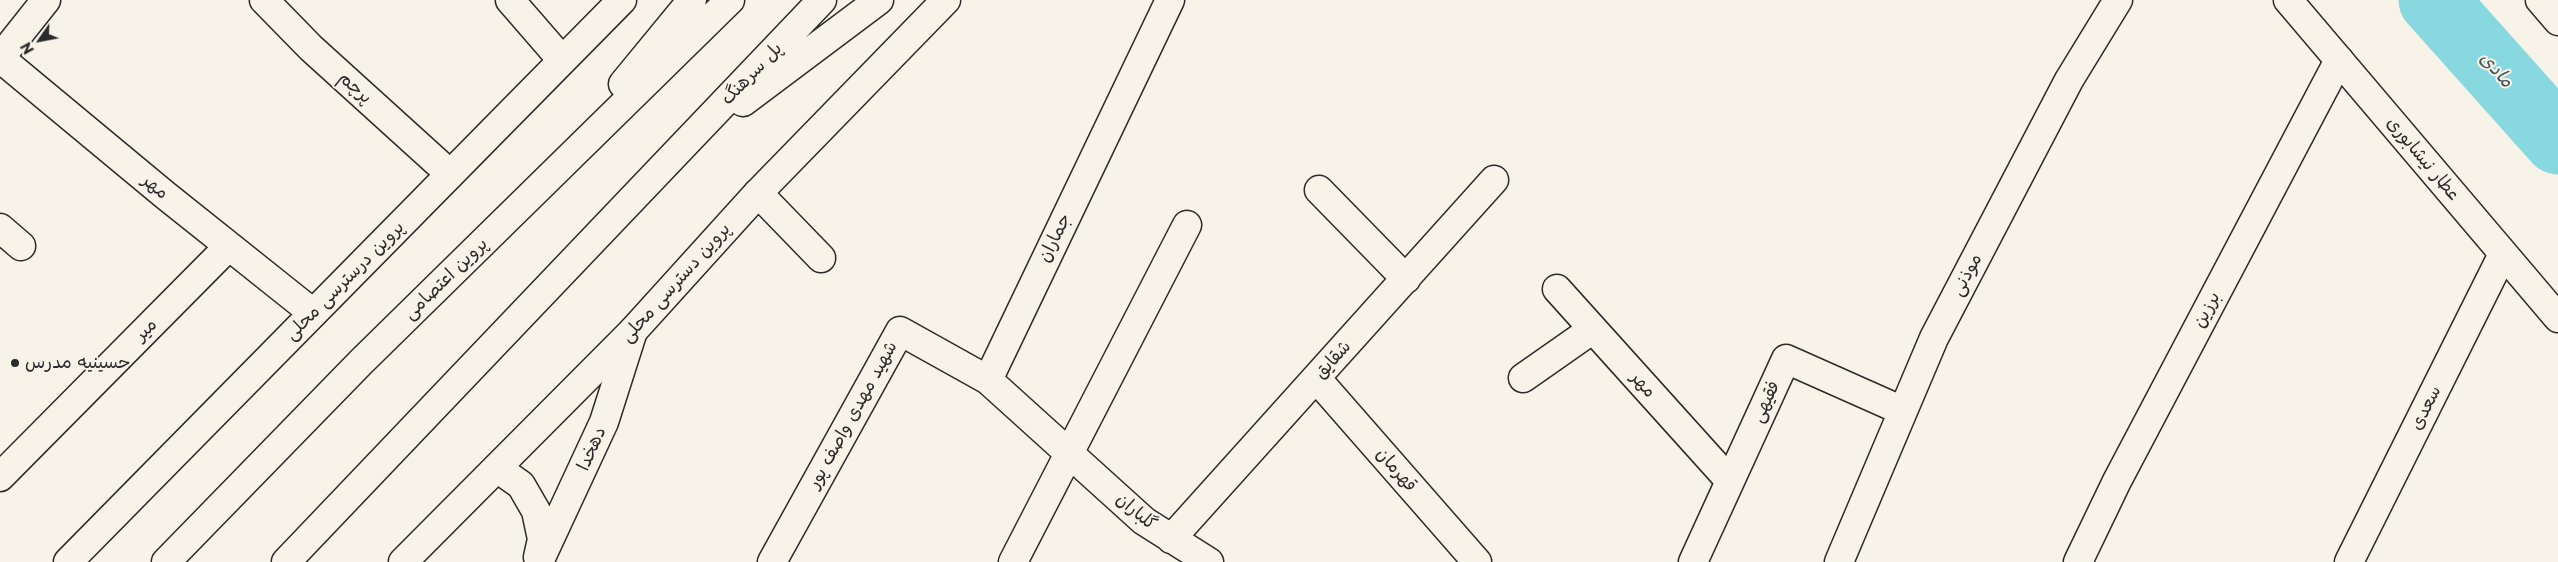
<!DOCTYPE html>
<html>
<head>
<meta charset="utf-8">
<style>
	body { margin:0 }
	#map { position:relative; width:2558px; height:562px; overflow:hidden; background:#f7f3e8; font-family:"Playpen Sans",sans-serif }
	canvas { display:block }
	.north { position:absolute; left:15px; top:15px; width:50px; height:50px; -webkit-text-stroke:4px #f7f3e8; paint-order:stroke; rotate:237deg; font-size:14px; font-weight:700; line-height:20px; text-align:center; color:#2b2b2b }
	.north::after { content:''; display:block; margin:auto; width:18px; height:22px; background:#2b2b2b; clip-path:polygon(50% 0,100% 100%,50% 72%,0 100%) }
</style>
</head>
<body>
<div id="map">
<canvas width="2558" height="562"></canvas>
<div class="north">N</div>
</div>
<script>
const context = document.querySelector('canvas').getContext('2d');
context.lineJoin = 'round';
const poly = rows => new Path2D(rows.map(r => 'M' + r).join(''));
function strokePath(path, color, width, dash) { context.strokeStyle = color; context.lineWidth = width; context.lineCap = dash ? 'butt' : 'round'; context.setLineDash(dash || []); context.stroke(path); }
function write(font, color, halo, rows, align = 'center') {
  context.font = font + ' "Playpen Sans","Playpen Sans Arabic",sans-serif'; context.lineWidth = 4; context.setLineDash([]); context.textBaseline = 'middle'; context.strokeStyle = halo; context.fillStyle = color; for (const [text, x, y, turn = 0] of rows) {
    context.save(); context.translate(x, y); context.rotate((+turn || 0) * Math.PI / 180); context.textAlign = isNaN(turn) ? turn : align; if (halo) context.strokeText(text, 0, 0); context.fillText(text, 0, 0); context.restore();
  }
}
strokePath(poly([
	[2433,0,2558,140]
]), '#87d8df', 69);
const minor = poly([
	[264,0,311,48,450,174],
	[510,0,562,60],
	[1170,0,988,380,1144,521,1209,562],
	[0,58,165,195,313,313],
	[0,58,46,0],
	[1319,190,1406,279],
	[758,193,821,258],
	[0,228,21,246],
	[1557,289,1730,481],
	[1316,378,1477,562],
	[1523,378,1593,329],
	[497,468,521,485,536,511,542,539,538,557],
	[0,477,229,246],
	[1171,539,1494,180],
	[539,562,604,422,633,331],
	[772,562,900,331,988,380],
	[1013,562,1187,225],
	[1693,562,1786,359,1903,411],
	[1839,562,1934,338,2069,80,2118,0],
	[2078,562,2117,481,2339,60],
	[2349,562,2503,254]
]);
const major = poly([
	[2288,0,2558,318],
	[2540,0,2558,21],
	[623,84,692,0],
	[743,102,879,0],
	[68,562,622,0],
	[166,562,361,362,730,0],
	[286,562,822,0],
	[403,562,633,331,758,193,946,0]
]);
strokePath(minor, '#2b2b2b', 31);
strokePath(major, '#2b2b2b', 31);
strokePath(minor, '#f7f3e8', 28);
strokePath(major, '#f7f3e8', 28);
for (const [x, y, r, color] of [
	[15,363,5,"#2b2b2b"]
]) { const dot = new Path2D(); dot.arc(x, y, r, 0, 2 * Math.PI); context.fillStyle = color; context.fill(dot); strokePath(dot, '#f7f3e8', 2); }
write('18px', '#2b2b2b', '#f7f3e8', [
	["پل سرهنگ",752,74,-46],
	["پرچم",355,88,42],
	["عطار نیشابوری",2423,159,50],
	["مهر",155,187,39],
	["جماران",1055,238,-64],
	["موذنی",1967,275,-62],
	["پروین اعتصامی",446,279,-44],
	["پروین درسترسی محلی",345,281,-45],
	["پروین دسترسی محلی",676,283,-48],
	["برزین",2207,310,-62],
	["میر",146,330,-45],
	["شقایق",1333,360,-48],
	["مهر",1643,385,48],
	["فقیهی",1766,402,-65],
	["سعدی",2426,408,-63],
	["شهید مهدی واصف پور",853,415,-61],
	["دهخدا",592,449,-66],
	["قهرمان",1396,470,49],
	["گلباران",1136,512,40]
]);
write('18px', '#2b2b2b', '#f7f3e8', [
	["حسینیه مدرس",25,363]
], 'left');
write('italic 19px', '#425658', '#f7f3e8', [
	["مادی",2496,70,48]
]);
</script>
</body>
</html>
